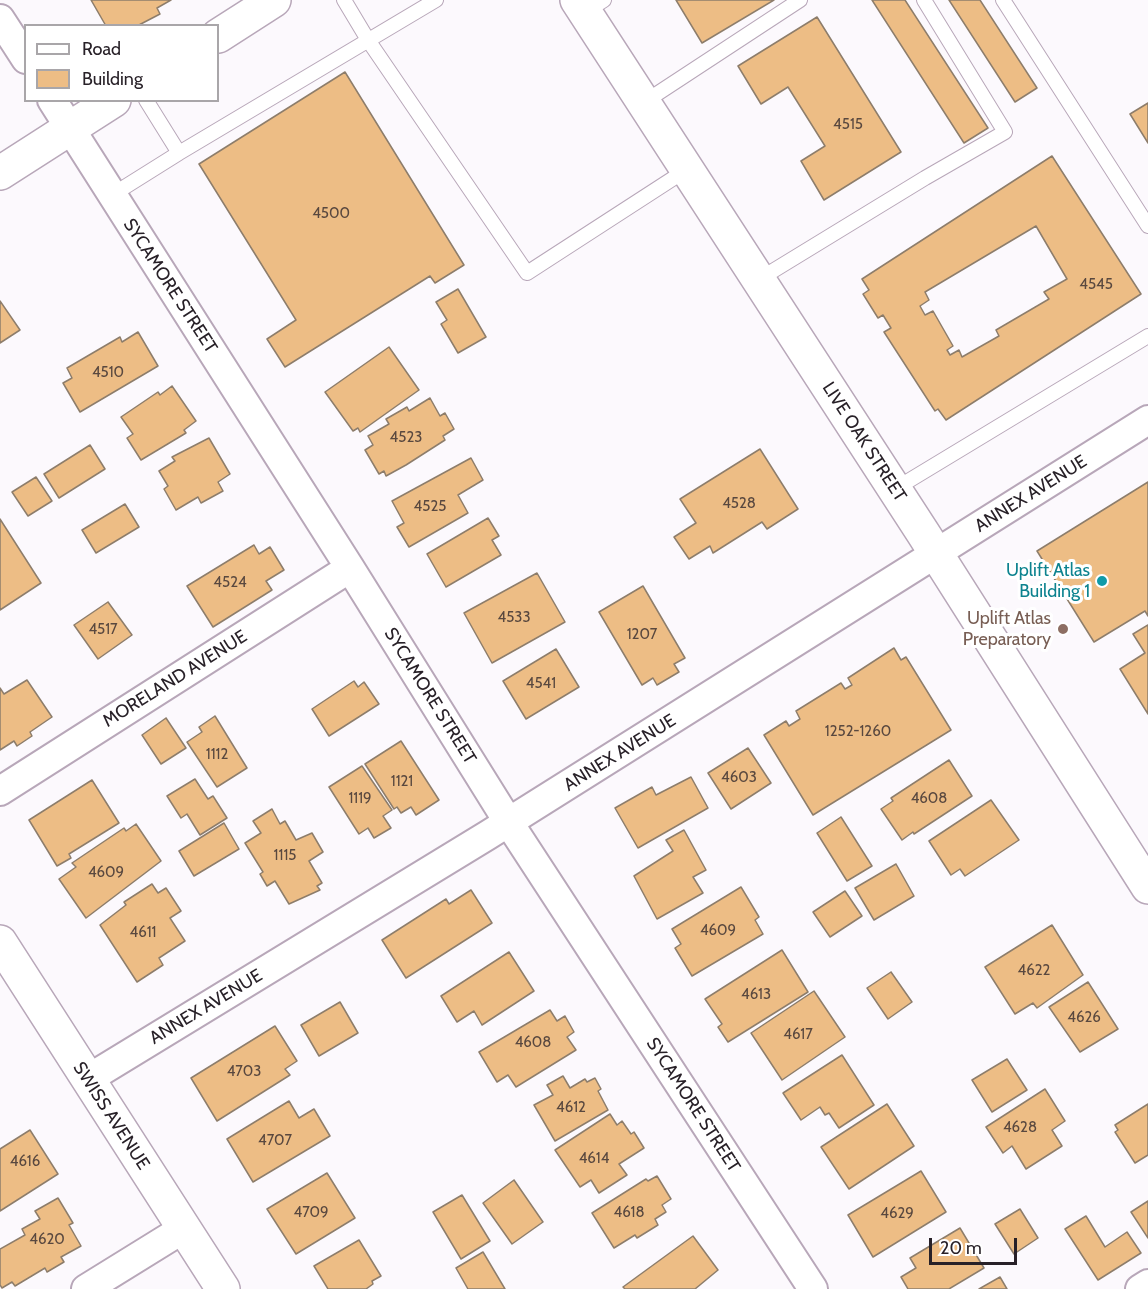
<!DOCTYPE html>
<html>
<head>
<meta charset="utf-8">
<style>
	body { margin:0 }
	#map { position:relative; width:1148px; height:1289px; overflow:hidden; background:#fcf9fd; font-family:Cabin,sans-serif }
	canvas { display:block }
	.legend { position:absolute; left:24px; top:24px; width:195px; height:78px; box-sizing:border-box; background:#fff; border:2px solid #a9a6a9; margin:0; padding:8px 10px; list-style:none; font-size:18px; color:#282128 }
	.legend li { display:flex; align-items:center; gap:12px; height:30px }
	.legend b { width:30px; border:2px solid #a9a6a9 }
	.scale { position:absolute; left:929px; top:1238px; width:88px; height:27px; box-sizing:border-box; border:3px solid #282128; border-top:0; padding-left:8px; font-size:18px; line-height:21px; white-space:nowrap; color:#282128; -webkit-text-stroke:4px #fff; paint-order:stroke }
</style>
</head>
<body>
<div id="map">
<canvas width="1148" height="1289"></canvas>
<ul class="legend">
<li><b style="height:8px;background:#fff"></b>Road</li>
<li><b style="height:16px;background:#edbd85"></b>Building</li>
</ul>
<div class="scale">20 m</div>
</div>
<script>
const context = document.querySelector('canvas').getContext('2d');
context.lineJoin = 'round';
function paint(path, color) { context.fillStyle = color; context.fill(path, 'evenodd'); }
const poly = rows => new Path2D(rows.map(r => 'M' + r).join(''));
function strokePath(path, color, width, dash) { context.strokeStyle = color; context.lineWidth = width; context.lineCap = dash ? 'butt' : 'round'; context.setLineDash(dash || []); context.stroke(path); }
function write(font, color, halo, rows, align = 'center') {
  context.font = font + ' Cabin,sans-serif'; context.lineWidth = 6; context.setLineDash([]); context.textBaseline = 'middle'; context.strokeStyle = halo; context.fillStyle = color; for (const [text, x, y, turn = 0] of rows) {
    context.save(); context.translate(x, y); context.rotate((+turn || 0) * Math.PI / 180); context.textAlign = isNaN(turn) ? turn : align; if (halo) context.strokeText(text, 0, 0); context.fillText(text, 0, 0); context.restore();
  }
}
const building = poly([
	[91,0,171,0,157,8,160,14,137,26,106,26,91,0],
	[676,0,774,0,702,43,676,0],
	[872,0,905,0,988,128,964,143,872,0],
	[949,0,980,0,1037,88,1015,102,949,0],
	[817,17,901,152,824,200,801,161,825,146,788,87,761,104,738,66,817,17],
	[345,72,464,265,435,283,430,276,285,367,267,339,296,320,199,164,345,72],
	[1148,103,1148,143,1130,114,1148,103],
	[1052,156,1141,294,946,420,938,409,935,411,884,332,891,328,883,315,878,318,863,294,869,290,862,279,1052,156],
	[1036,226,1067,279,1044,292,1049,299,996,330,999,336,962,357,959,350,950,355,947,350,953,346,933,311,925,315,920,306,929,300,925,292,1036,226],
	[458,289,486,337,458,353,441,324,447,320,436,302,458,289],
	[0,301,20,330,0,343,0,301],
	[138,332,158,366,80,412,63,383,72,378,67,368,120,337,122,342,138,332],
	[389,347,419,390,360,432,358,428,353,431,325,392,389,347],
	[172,386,196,421,184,430,186,433,141,460,127,438,133,434,121,417,158,392,160,395,172,386],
	[430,398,440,416,445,413,454,429,443,436,445,440,406,465,386,476,384,471,379,474,365,450,373,445,368,436,389,424,386,419,407,407,409,411,430,398],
	[209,438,230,474,218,482,223,491,201,503,198,497,176,510,164,489,168,486,159,471,175,461,172,457,209,438],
	[90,445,105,469,59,498,44,474,90,445],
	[760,449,798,509,767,529,762,522,713,553,710,546,689,559,674,537,696,523,680,499,760,449],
	[471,458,483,480,458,495,468,513,409,547,397,527,404,523,392,501,471,458],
	[36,477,52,501,28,516,12,492,36,477],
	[1148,482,1148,616,1145,611,1094,642,1037,551,1148,482],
	[125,504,139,527,96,553,82,530,125,504],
	[488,518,499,536,492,540,501,555,446,587,427,554,488,518],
	[0,519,41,583,0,610,0,519],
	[254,545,259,554,270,547,284,570,266,581,272,590,213,627,187,586,254,545],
	[537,573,565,622,492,663,464,613,537,573],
	[643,586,685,658,674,664,679,672,657,685,653,678,642,685,599,612,643,586],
	[108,602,132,635,98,659,74,625,108,602],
	[1148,625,1148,714,1120,669,1145,653,1133,634,1148,625],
	[894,648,901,660,906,657,951,730,813,815,764,735,786,721,789,726,800,719,796,711,841,683,845,689,852,685,848,678,894,648],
	[556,649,579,687,526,719,503,681,556,649],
	[27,680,52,717,30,732,32,736,17,746,14,741,0,750,0,688,4,694,27,680],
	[354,681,358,687,364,682,379,704,329,736,312,709,354,681],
	[215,716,247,768,217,787,187,742,202,732,199,727,215,716],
	[166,718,186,748,161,764,142,735,166,718],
	[401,741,439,800,416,815,411,807,401,813,397,807,394,809,365,764,401,741],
	[748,748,771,783,731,809,708,773,748,748],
	[949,760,972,796,914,834,913,832,902,840,881,809,893,801,891,798,949,760],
	[362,766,392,810,383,816,391,828,374,838,368,828,359,834,329,787,362,766],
	[691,777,708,808,638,848,615,808,652,787,656,795,691,777],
	[195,779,208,799,213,796,227,818,200,835,187,814,181,818,167,796,195,779],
	[92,780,119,823,69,854,71,858,57,866,29,820,92,780],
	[991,800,1019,840,965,876,960,869,951,875,929,841,991,800],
	[272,809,280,824,285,821,296,840,312,833,323,852,309,861,322,883,317,886,320,890,289,904,275,881,267,886,260,874,263,872,245,843,261,833,253,821,272,809],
	[841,817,872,866,847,881,817,833,841,817],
	[224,823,239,849,194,876,179,851,224,823],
	[136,824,161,861,86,918,59,879,76,867,72,863,124,828,126,831,136,824],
	[684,830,706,870,693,877,703,893,657,919,634,876,673,851,666,840,684,830],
	[896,864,914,896,874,920,855,888,896,864],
	[152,884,158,893,166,888,181,911,170,918,185,941,159,958,163,965,137,982,100,925,126,905,124,902,152,884],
	[741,887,759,917,755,920,763,934,692,976,675,948,681,944,672,929,741,887],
	[471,890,492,923,406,978,382,940,446,899,449,904,471,890],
	[845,891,862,916,830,937,813,912,845,891],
	[1052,925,1083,975,1037,1008,1033,1003,1015,1014,985,967,1052,925],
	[782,950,808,992,728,1042,718,1027,722,1024,705,999,782,950],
	[509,952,534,991,482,1025,474,1011,457,1022,441,996,509,952],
	[891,972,912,1002,888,1019,867,988,891,972],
	[1088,982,1118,1029,1080,1052,1049,1007,1088,982],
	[814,991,845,1037,782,1080,751,1033,814,991],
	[340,1002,358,1033,319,1056,301,1025,340,1002],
	[550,1010,557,1021,565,1016,574,1032,567,1037,576,1050,516,1087,508,1075,497,1082,479,1052,550,1010],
	[275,1026,297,1061,285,1069,290,1075,217,1121,191,1078,275,1026],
	[842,1055,874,1105,839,1128,829,1113,825,1115,820,1107,801,1120,783,1093,842,1055],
	[1007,1059,1027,1090,992,1112,972,1080,1007,1059],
	[563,1076,570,1088,585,1079,587,1082,595,1078,601,1089,598,1091,608,1110,555,1141,534,1105,553,1095,547,1085,563,1076],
	[1045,1089,1065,1121,1052,1130,1062,1146,1026,1169,1012,1146,1003,1153,986,1127,1045,1089],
	[289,1101,299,1118,314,1109,330,1136,253,1182,227,1139,289,1101],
	[887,1104,914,1146,849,1189,821,1147,887,1104],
	[1148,1104,1148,1155,1135,1163,1115,1132,1118,1130,1115,1125,1148,1104],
	[610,1114,617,1125,622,1121,631,1134,634,1132,644,1148,619,1164,627,1175,599,1193,591,1180,580,1187,555,1150,610,1114],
	[30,1130,58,1174,0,1211,0,1149,30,1130],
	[921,1171,946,1212,873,1257,848,1215,921,1171],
	[327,1173,355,1218,296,1254,267,1209,327,1173],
	[657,1176,671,1199,662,1205,666,1212,655,1219,658,1225,637,1238,635,1235,614,1248,592,1213,646,1179,648,1181,657,1176],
	[514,1180,543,1222,512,1244,483,1203,514,1180],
	[462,1195,490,1241,461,1259,433,1212,462,1195],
	[58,1198,73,1223,69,1225,81,1246,61,1257,64,1262,47,1272,45,1268,15,1286,12,1282,2,1288,0,1285,0,1249,25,1235,22,1229,40,1219,35,1211,58,1198],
	[1148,1201,1148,1238,1131,1212,1148,1201],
	[1020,1209,1038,1238,1014,1254,995,1224,1020,1209],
	[1086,1216,1105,1247,1127,1232,1141,1253,1098,1280,1065,1229,1086,1216],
	[960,1228,984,1268,949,1289,908,1289,901,1277,916,1268,910,1258,960,1228],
	[693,1236,718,1270,695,1289,625,1289,623,1287,693,1236],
	[359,1240,381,1276,372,1281,373,1284,366,1289,328,1289,314,1266,359,1240],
	[483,1252,505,1289,468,1289,456,1268,483,1252],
	[1000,1277,1007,1289,979,1289,1000,1277]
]);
paint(building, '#edbd85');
strokePath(building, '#8d7d6b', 1.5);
const service = poly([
	[344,0,368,40,527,273,686,170],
	[1003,0,1148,226],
	[585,12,604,0],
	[146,100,179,153,436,0],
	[643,103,800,0],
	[112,195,179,153],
	[758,280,925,178,1005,132,924,0],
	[895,489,1148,336]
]);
const minor = poly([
	[0,19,26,59],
	[52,100,350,568,509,823,813,1289],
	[0,791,350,568],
	[88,1079,488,835,1148,420],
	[86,1289,183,1229],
	[1140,1289,1148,1284]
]);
const tertiary = poly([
	[577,0,923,533,1148,887],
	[218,36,274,0],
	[0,173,114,100],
	[0,942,223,1289]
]);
strokePath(service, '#b8a7b9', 16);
strokePath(minor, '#b8a7b9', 32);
strokePath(tertiary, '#b8a7b9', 36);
strokePath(service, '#fff', 14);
strokePath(minor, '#fff', 28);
strokePath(tertiary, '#fff', 33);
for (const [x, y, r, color] of [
	[1102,581,6,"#0f9aa8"],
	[1063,629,6,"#8d6e63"]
]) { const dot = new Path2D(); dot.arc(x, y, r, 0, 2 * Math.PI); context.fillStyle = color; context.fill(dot); strokePath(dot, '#fff', 2); }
write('15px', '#59483f', null, [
	["4515",848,125],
	["4500",331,214],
	["4545",1096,285],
	["4510",108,373],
	["4523",406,438],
	["4528",739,504],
	["4525",430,507],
	["4524",230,583],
	["4533",514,618],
	["4517",103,630],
	["1207",642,635],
	["4541",541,684],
	["1252-1260",858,732],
	["1112",217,755],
	["4603",739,778],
	["1121",402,782],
	["1119",360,799],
	["4608",929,799],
	["1115",285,856],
	["4609",106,873],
	["4609",718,931],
	["4611",143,933],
	["4622",1034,971],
	["4613",756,995],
	["4626",1084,1018],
	["4617",798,1035],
	["4608",533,1043],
	["4703",244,1072],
	["4612",571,1108],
	["4628",1020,1128],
	["4707",275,1141],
	["4614",594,1159],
	["4616",25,1162],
	["4709",311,1213],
	["4618",629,1213],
	["4629",897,1214],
	["4620",47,1240]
]);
write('18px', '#282128', '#fff', [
	["SYCAMORE STREET",170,286,57],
	["LIVE OAK STREET",864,442,57],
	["ANNEX AVENUE",1031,494,-32],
	["MORELAND AVENUE",175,679,-32],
	["SYCAMORE STREET",430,696,58],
	["ANNEX AVENUE",620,753,-32],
	["ANNEX AVENUE",206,1007,-31],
	["SYCAMORE STREET",693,1105,57],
	["SWISS AVENUE",111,1116,57]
]);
write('18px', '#0d838f', '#fff', [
	["Uplift Atlas",1090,571],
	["Building 1",1090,592]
], 'right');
write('18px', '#785e54', '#fff', [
	["Uplift Atlas",1051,619],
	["Preparatory",1051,640]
], 'right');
</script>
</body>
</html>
